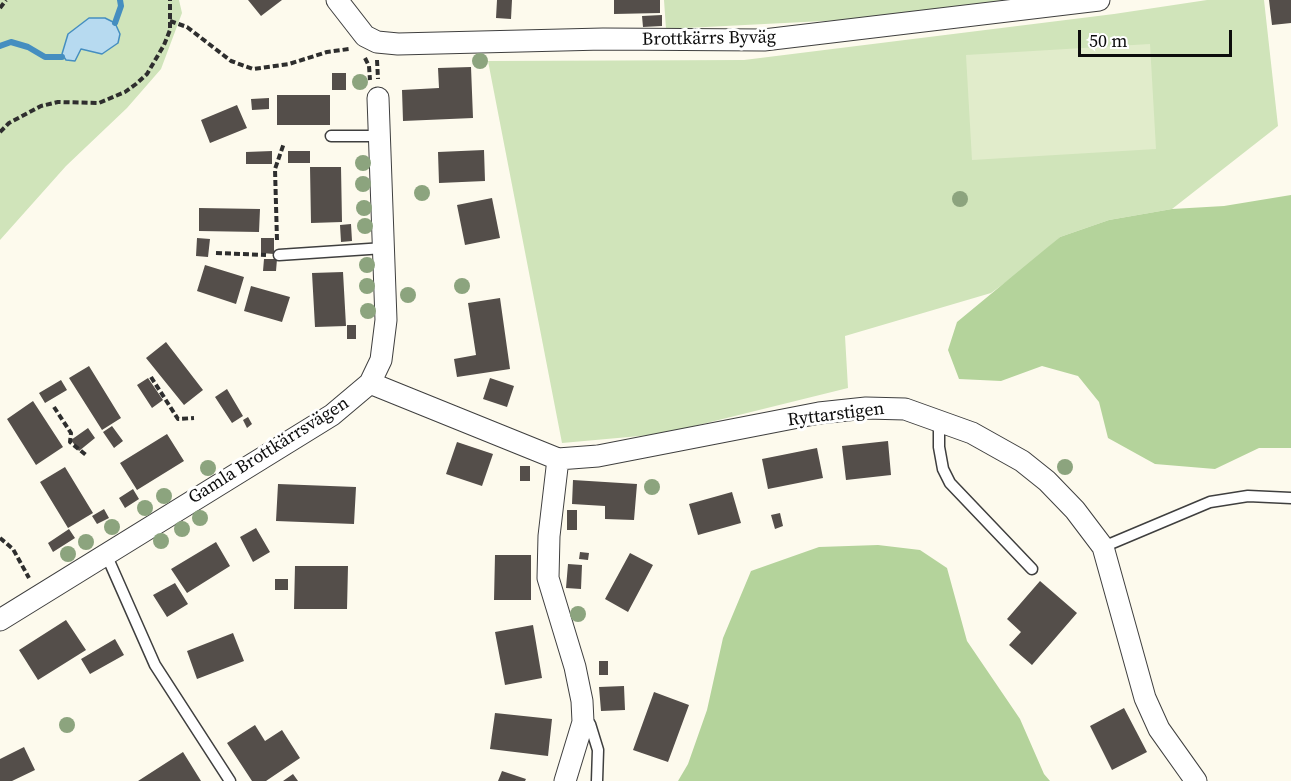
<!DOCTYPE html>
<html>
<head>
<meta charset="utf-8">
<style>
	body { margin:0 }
	#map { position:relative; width:1291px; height:781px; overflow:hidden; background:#fdfaed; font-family:"Source Serif 4",serif }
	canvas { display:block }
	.scale { position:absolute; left:1078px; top:30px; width:154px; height:27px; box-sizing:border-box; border:3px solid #0c0c0c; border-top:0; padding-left:8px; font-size:18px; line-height:21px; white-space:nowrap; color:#0c0c0c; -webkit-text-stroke:4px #fff; paint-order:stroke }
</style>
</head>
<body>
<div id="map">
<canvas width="1291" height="781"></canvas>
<div class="scale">50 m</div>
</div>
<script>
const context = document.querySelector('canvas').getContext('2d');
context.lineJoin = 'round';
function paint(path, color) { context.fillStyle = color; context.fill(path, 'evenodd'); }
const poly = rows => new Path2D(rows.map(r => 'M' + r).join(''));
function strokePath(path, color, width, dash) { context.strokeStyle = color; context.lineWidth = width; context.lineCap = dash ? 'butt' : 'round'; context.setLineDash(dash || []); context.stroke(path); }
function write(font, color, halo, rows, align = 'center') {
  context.font = font + ' "Source Serif 4",serif'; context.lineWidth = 6; context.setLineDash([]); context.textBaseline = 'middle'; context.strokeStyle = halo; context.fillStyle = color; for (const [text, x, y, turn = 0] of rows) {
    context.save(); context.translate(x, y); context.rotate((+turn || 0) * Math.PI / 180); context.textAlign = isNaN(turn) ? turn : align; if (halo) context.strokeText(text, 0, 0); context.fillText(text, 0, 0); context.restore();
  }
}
paint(poly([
	[0,0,179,0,182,13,161,69,127,108,66,166,0,240],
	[664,0,1010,0,883,18,666,29],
	[1207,0,1264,0,1278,126,1172,209,1109,220,1060,237,1024,269,991,293,845,336,848,388,662,434,562,443,488,61,744,60,1114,14]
]), '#d0e4ba');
paint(poly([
	[1291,195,1291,448,1259,448,1215,469,1155,464,1108,438,1099,402,1078,376,1042,366,1001,381,959,379,948,350,957,322,1060,237,1109,220,1172,209,1224,206],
	[878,545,920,550,947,568,967,641,1020,719,1044,774,1050,781,678,781,688,764,707,710,723,638,751,571,819,547]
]), '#b4d39b');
paint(poly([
	[1150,44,1156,149,972,160,966,55]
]), '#e1eccb');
const water = poly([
	[89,18,105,18,115,23,120,34,118,43,102,54,81,49,75,61,66,60,62,54,68,34,89,18]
]);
paint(water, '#b7daf0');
strokePath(water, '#458ec0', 1.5);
strokePath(poly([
	[115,23,121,6,120,0],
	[0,46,11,42,28,47,45,57,62,57]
]), '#458ec0', 6);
paint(poly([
	[248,0,282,0,261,16],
	[497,0,512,0,511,19,496,18],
	[614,0,660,0,660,13,614,14],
	[1269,0,1291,0,1291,23,1272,25],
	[662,15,662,26,643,27,642,16],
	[471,67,473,118,403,121,402,90,439,88,438,68],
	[332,73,346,73,346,90,332,90],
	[277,95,330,95,330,125,277,125],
	[269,98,269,109,252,110,251,99],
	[237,105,247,128,210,143,201,120],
	[484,150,485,181,439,183,438,152],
	[272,151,272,164,246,164,246,152],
	[288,151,310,151,310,163,288,163],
	[310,167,341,167,342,222,311,223],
	[492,198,500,238,465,245,457,205],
	[199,208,260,209,259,232,199,231],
	[351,224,352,241,341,242,340,225],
	[197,238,210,239,208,257,196,256],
	[261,238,274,238,274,254,261,253],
	[264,259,277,259,276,271,263,271],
	[205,265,244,277,236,304,197,291],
	[343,272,346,326,315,327,312,273],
	[251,286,290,297,282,322,244,311],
	[500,298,510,369,457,377,454,359,476,355,468,303],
	[347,325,356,325,356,339,347,339],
	[166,342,203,390,184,405,146,358],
	[89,366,121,418,102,430,69,378],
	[148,378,163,400,152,408,137,385],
	[490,378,514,386,507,407,483,399],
	[61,380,67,390,45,403,39,393],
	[227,389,243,416,232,423,215,397],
	[33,401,63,447,36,465,7,419],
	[248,417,252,424,247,428,243,420],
	[112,426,123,441,114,448,103,432],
	[88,428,95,438,79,451,71,440],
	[167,434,184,461,137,490,120,463],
	[888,441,891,475,846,480,842,446],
	[457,442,493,454,482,486,446,474],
	[817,448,823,478,768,489,762,459],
	[520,466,530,466,530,481,520,481],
	[65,467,93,513,68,528,40,482],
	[573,480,637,484,634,520,605,519,605,506,572,504],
	[278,484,356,487,354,524,276,521],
	[133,489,139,499,125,508,119,498],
	[732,492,741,523,698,535,689,504],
	[104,509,109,518,97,524,92,516],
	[567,510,577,510,577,530,567,530],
	[780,513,783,526,775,529,771,515],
	[256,528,270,552,253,562,240,537],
	[69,529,75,538,53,552,48,543],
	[216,542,230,566,187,593,171,569],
	[580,552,589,553,588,560,579,559],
	[630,553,653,565,628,612,605,599],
	[495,555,531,555,531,600,494,600],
	[568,564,582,565,581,589,566,588],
	[295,566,348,566,347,609,294,609],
	[275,579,288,579,288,590,275,590],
	[1040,581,1077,613,1032,665,1009,645,1021,632,1007,619],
	[175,583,188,604,167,617,153,595],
	[66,620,86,650,38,680,19,650],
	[533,625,542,678,505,685,495,632],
	[233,633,244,661,197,679,187,651],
	[115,639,124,655,90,674,81,659],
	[599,661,608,661,608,675,599,675],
	[624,686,625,710,601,711,599,687],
	[654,692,689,705,668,762,633,750],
	[1124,708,1147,752,1112,770,1090,726],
	[495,713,552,719,548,756,490,749],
	[255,725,265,741,282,730,300,758,266,781,252,781,227,743],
	[24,747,35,770,12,781,0,781,0,759],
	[183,752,201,781,138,781],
	[502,771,526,779,525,781,498,781],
	[293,774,298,781,283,781]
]), '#544e4a');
const service = poly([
	[331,136,380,136],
	[279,255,384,248],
	[939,420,939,447,943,469,950,483,1032,569],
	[1103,547,1210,502,1248,496,1291,498],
	[106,554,155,665,230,781],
	[583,722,590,724,598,750,597,781]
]);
const minor = poly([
	[337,0,365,36,377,42,398,44,603,39,764,40,1099,0],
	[370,383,558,459,598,456,819,413,866,408,905,409,972,433,1022,461,1047,481,1075,510,1103,547,1145,698,1159,729,1196,781],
	[558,459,549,536,548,578,575,667,582,701,583,722,565,781],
	[0,620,332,415,370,383,381,360,386,320,378,98]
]);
strokePath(service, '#3f3f3f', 13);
strokePath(minor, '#3f3f3f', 23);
strokePath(poly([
	[0,8,6,0],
	[170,21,187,27,231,61,253,69,289,64,327,52,349,49],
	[365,58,369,66,370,80],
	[377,60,378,79],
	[0,132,9,123,41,106,58,102,99,103,125,92,136,84,147,74,164,45,170,30,170,0],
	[277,240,275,169,284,143],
	[216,253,266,255],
	[151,377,178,419,194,418],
	[54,407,71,433,70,442,86,455],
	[0,538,13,549,29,578]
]), '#2e2e2e', 4, [6, 3]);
strokePath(service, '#fff', 10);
strokePath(minor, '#fff', 21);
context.fillStyle = '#8ca47e';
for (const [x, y] of [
	[480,61],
	[360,82],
	[363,163],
	[363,184],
	[422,193],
	[960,199],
	[364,208],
	[365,226],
	[367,265],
	[367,286],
	[462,286],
	[408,295],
	[368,311],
	[1065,467],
	[208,468],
	[652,487],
	[164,496],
	[145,508],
	[200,518],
	[112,527],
	[182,529],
	[161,541],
	[86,542],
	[68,554],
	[578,614],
	[67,725]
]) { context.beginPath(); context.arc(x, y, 8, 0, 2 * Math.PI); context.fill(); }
write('18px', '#0c0c0c', '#fff', [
	["Brottkärrs Byväg",709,39,-1],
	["Ryttarstigen",836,415,-7],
	["Gamla Brottkärrsvägen",269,451,-32]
]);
</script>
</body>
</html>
